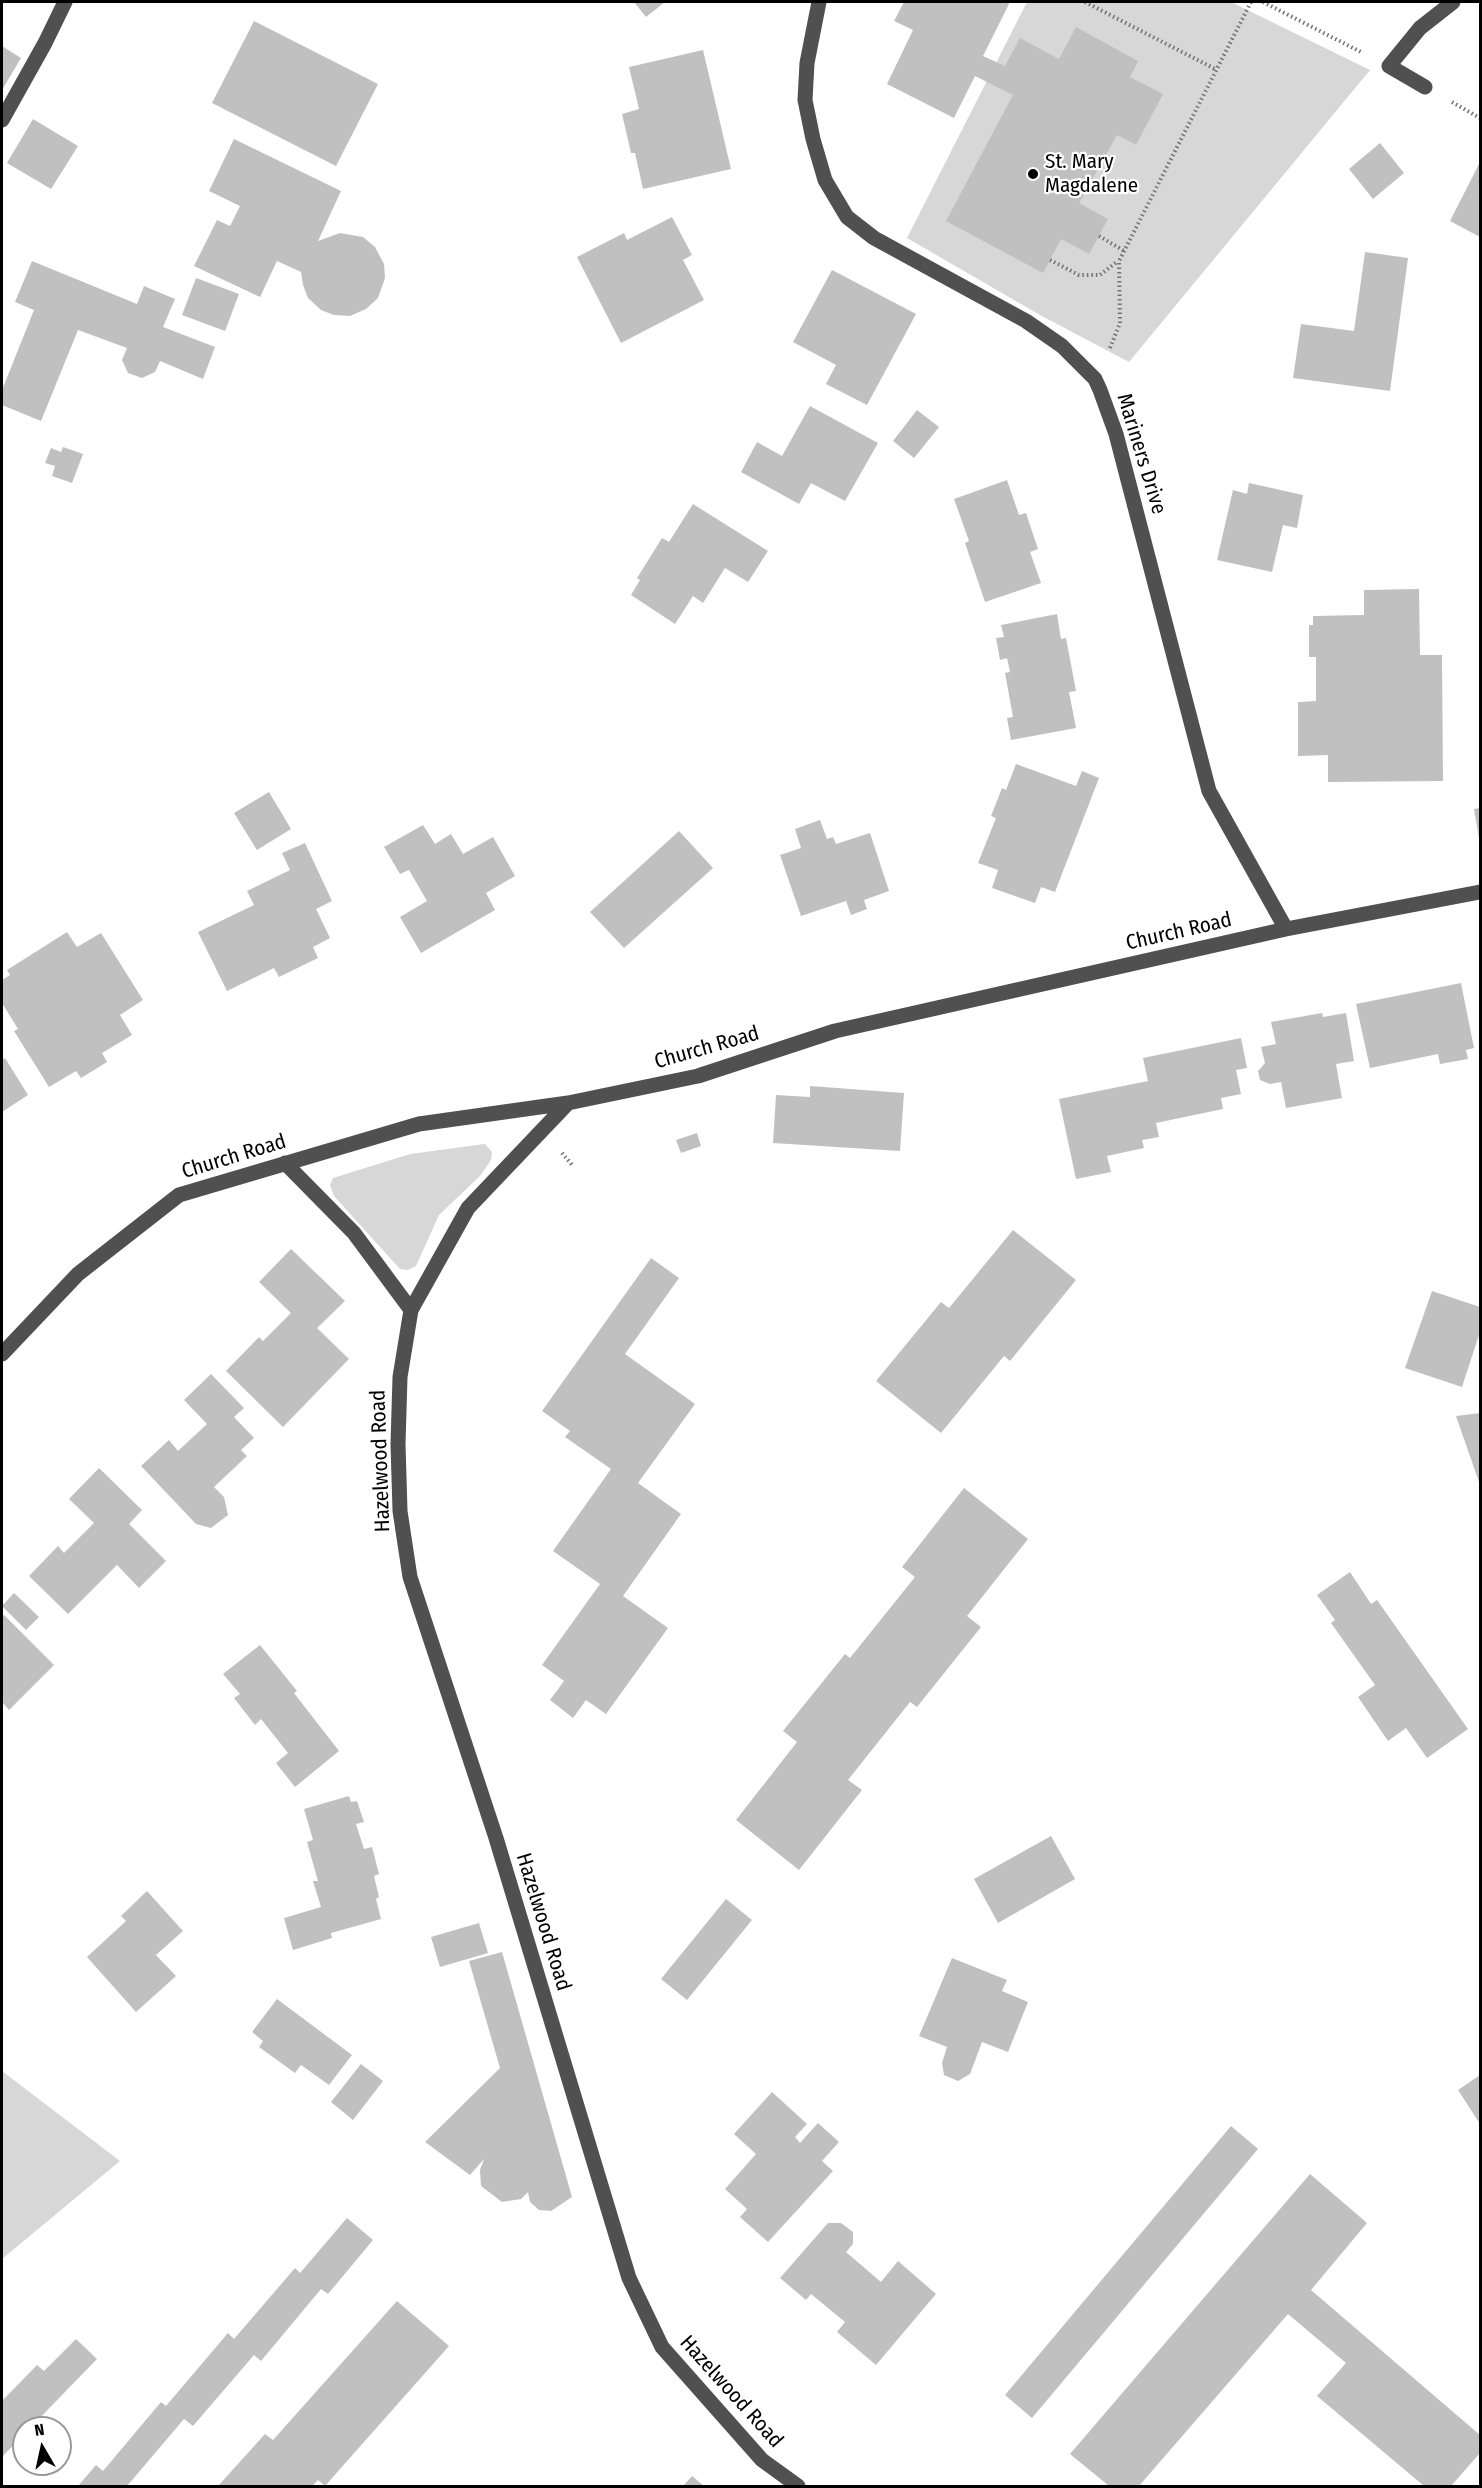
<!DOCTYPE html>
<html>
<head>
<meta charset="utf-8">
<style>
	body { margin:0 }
	#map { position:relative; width:1482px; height:2488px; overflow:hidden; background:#fff; font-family:"Fira Sans Condensed",sans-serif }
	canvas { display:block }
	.frame { position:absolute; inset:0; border:3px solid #000; pointer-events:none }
	.north { position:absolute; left:12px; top:2416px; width:60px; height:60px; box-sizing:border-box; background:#fff; border:2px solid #999; border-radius:50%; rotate:351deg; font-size:16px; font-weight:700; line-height:24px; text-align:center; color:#000 }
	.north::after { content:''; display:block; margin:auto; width:21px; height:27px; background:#000; clip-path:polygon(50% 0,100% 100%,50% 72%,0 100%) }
</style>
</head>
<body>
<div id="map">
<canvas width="1482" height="2488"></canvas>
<div class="frame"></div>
<div class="north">N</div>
</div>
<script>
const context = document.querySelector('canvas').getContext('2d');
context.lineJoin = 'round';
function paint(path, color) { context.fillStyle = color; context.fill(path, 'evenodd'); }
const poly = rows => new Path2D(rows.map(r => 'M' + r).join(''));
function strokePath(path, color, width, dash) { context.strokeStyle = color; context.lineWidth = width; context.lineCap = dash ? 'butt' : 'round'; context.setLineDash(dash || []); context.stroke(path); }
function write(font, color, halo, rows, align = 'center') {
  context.font = font + ' "Fira Sans Condensed",sans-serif'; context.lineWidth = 4.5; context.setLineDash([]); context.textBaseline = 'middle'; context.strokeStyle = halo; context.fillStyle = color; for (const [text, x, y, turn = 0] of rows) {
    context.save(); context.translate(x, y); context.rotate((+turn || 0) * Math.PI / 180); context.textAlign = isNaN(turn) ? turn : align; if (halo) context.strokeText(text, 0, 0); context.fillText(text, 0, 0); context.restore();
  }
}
paint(poly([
	[1027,2,1231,2,1370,70,1129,362,1040,315,907,238],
	[485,1144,492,1152,491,1160,480,1176,439,1215,416,1266,408,1270,400,1269,334,1196,330,1185,333,1178,410,1154],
	[2,2071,120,2161,2,2259]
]), '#d7d7d7');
paint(poly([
	[634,2,665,2,646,17],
	[904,2,1010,2,983,56,1005,66,1020,38,1059,59,1076,27,1138,61,1130,77,1163,94,1136,145,1117,135,1079,203,1108,219,1089,254,1061,239,1043,273,946,221,1013,95,975,76,954,118,887,84,913,30,894,21],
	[254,21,378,84,336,166,212,103],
	[2,46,21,58,2,90],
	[703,50,731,169,643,189,635,153,631,153,622,114,639,109,629,67],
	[33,119,78,146,51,189,7,163],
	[234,139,341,191,318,241,340,233,363,237,375,247,384,264,385,278,378,298,366,309,350,316,334,315,321,310,308,298,303,285,301,272,277,261,260,297,194,266,217,220,230,226,240,206,209,191],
	[1380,143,1404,173,1373,199,1349,169],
	[1480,162,1480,237,1450,221],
	[672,217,692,255,683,260,704,300,621,343,577,257,624,233,627,240],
	[1365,252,1408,258,1390,391,1293,378,1301,324,1354,331],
	[32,261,137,304,144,286,175,299,163,327,215,347,203,379,160,361,155,372,142,378,128,373,122,360,127,348,78,330,41,421,2,405,2,390,34,310,15,302],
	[832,270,916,314,867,405,826,384,836,365,793,342],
	[196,278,239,294,225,331,182,315],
	[810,406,878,443,845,501,811,483,799,504,741,472,757,442,782,456],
	[917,410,939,427,914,458,893,441],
	[63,447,83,454,72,483,52,476,55,466,45,463,51,448,61,452],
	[1007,480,1019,515,1026,513,1038,549,1030,552,1041,583,985,602,965,543,969,541,954,499],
	[1249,483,1303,495,1297,528,1283,525,1272,572,1217,560,1233,490,1247,494],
	[693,504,768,551,748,582,725,568,703,603,693,596,675,624,631,595,640,580,637,578,662,538,669,542],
	[1419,589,1420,655,1442,655,1443,781,1328,782,1328,755,1298,756,1298,702,1316,701,1316,657,1309,657,1309,625,1313,625,1313,616,1364,615,1364,590],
	[1057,614,1061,639,1066,638,1076,691,1069,692,1076,728,1011,740,1007,718,1013,717,1005,673,1010,672,1007,658,1000,660,996,638,1004,637,1001,625],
	[1016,764,1076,786,1082,771,1099,778,1055,892,1041,887,1035,903,992,888,998,870,978,863,996,818,991,816,1002,788,1006,790],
	[269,792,291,829,257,850,234,813],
	[1480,808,1480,838,1479,838,1474,809],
	[820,820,827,839,833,837,836,844,870,833,889,891,864,900,867,909,851,915,846,901,801,916,780,855,801,848,795,829],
	[423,825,435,844,451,834,463,854,493,837,515,876,486,893,495,910,421,953,400,917,427,901,409,870,400,874,384,847],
	[679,831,713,868,624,948,590,912],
	[305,843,332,901,316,909,330,938,313,947,318,958,279,977,274,968,227,991,198,932,254,905,247,891,290,870,282,853],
	[67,932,77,947,101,933,143,1000,120,1015,132,1035,102,1053,107,1062,81,1078,76,1071,49,1087,14,1031,18,1029,2,1003,2,980,10,975,7,970],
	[1461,983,1474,1048,1466,1050,1468,1059,1440,1064,1438,1054,1370,1068,1356,1004],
	[1322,1013,1323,1017,1346,1013,1354,1061,1336,1064,1342,1098,1286,1108,1281,1082,1270,1084,1260,1080,1258,1071,1265,1063,1261,1047,1276,1044,1271,1022],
	[1241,1038,1247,1068,1236,1070,1241,1094,1221,1098,1223,1109,1156,1123,1159,1137,1142,1140,1144,1148,1107,1156,1111,1172,1076,1179,1059,1099,1148,1081,1143,1058],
	[5,1058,28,1095,2,1112,2,1060],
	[810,1086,904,1093,900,1151,773,1143,776,1095,810,1097],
	[697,1133,701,1146,681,1153,676,1140],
	[1013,1230,1076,1280,1010,1361,1004,1356,941,1433,876,1381,941,1302,949,1308],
	[291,1249,345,1301,317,1328,349,1359,283,1427,226,1371,259,1337,263,1341,291,1313,259,1282],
	[651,1258,679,1278,625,1354,695,1404,638,1483,681,1514,623,1596,668,1628,606,1714,586,1700,573,1718,550,1700,564,1681,542,1665,600,1584,553,1551,611,1469,565,1437,570,1431,542,1411],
	[1432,1291,1480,1307,1480,1332,1462,1387,1405,1368],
	[211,1374,244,1408,234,1417,254,1438,241,1450,247,1456,214,1487,224,1497,228,1515,211,1528,196,1524,141,1466,169,1440,178,1451,207,1424,184,1400],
	[1480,1413,1480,1485,1456,1416],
	[99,1468,142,1510,129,1524,166,1561,139,1588,117,1565,68,1614,29,1576,58,1546,64,1553,94,1523,69,1499],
	[964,1488,1028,1539,967,1616,981,1627,917,1707,910,1702,848,1780,862,1790,799,1870,736,1820,797,1742,783,1731,845,1654,850,1658,915,1577,902,1567],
	[1350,1572,1371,1604,1377,1600,1468,1729,1427,1758,1406,1728,1388,1741,1358,1697,1375,1685,1331,1623,1335,1620,1317,1595],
	[14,1593,39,1617,26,1630,2,1606],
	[4,1615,54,1665,9,1710,2,1702,2,1618],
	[260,1645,297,1691,294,1693,339,1751,295,1787,276,1763,288,1753,261,1719,255,1725,234,1698,240,1694,223,1674],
	[349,1796,351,1802,357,1801,364,1822,356,1824,364,1849,372,1847,379,1874,374,1876,379,1897,376,1899,381,1919,331,1933,332,1938,293,1950,284,1918,321,1907,313,1881,318,1881,307,1842,313,1840,304,1809],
	[1051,1836,1075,1879,998,1923,974,1879],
	[147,1891,183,1931,156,1955,176,1976,136,2012,87,1957,126,1921,121,1916],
	[726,1899,752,1920,687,2000,661,1979],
	[479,1923,488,1953,440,1967,431,1937],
	[502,1952,572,2197,551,2211,539,2210,530,2202,528,2192,521,2199,502,2202,481,2186,480,2170,484,2159,470,2175,425,2142,500,2068,469,1961],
	[952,1958,1007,1980,1002,1991,1028,2002,1008,2052,982,2042,970,2074,958,2081,944,2075,942,2063,947,2047,919,2036],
	[277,1999,352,2055,329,2085,301,2065,295,2073,259,2047,263,2041,252,2032],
	[361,2064,383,2081,353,2120,331,2102],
	[1480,2075,1480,2124,1458,2090],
	[772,2092,807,2124,795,2137,800,2143,818,2123,839,2142,822,2161,833,2171,768,2242,740,2217,747,2209,725,2189,756,2154,734,2134],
	[1231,2126,1258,2149,1032,2418,1005,2395],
	[1310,2174,1367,2223,1311,2290,1480,2435,1480,2453,1451,2486,1424,2486,1317,2396,1346,2363,1288,2314,1139,2486,1109,2486,1070,2454],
	[347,2218,373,2240,328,2294,321,2289,261,2361,254,2355,193,2426,184,2419,127,2486,78,2486,96,2465,103,2471,161,2402,166,2406,228,2333,234,2339,295,2268,300,2273],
	[828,2223,841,2223,853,2232,853,2244,846,2252,881,2282,898,2261,936,2294,876,2365,837,2332,845,2322,811,2294,806,2300,780,2278],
	[397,2301,449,2346,325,2486,318,2480,312,2486,218,2486,265,2434,273,2440],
	[76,2339,97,2359,30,2428,24,2428,24,2434,2,2457,2,2401,37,2365,44,2371],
	[692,2476,704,2486,683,2486]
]), '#c0c0c0');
strokePath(poly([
	[1085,2,1217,70],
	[1263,2,1361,52],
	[1452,102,1480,118],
	[1099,236,1124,251],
	[1050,260,1079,275,1100,275,1118,261],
	[1110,348,1120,323,1119,261,1251,2],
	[562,1153,573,1166]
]), '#727272', 4, [1.5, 3]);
strokePath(poly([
	[819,2,807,63,805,100,813,139,825,180,847,217,874,238,1026,321,1062,346,1095,379,1100,390,1116,434,1209,791,1286,929],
	[1425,87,1389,66,1420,28,1453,2],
	[2,120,45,43,65,2],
	[568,1103,468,1208,411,1310,400,1377,398,1444,400,1511,410,1577,496,1838,629,2278,662,2347,762,2460,798,2486],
	[285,1163,354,1233,411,1310],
	[2,1354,78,1274,179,1195,419,1124,568,1103,698,1076,835,1031,1286,929,1480,892]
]), '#505050', 15);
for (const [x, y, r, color] of [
	[1033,174,6,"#000"]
]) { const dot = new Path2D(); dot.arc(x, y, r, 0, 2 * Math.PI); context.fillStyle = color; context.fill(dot); strokePath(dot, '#fff', 2); }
write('21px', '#000', '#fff', [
	["St. Mary",1045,162],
	["Magdalene",1045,186]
], 'left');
write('21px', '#000', '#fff', [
	["Mariners Drive",1141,454,73],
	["Church Road",1179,932,-13],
	["Church Road",707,1048,-16],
	["Church Road",234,1157,-17],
	["Hazelwood Road",381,1461,-92],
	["Hazelwood Road",543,1922,73],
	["Hazelwood Road",731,2392,48]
]);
</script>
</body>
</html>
